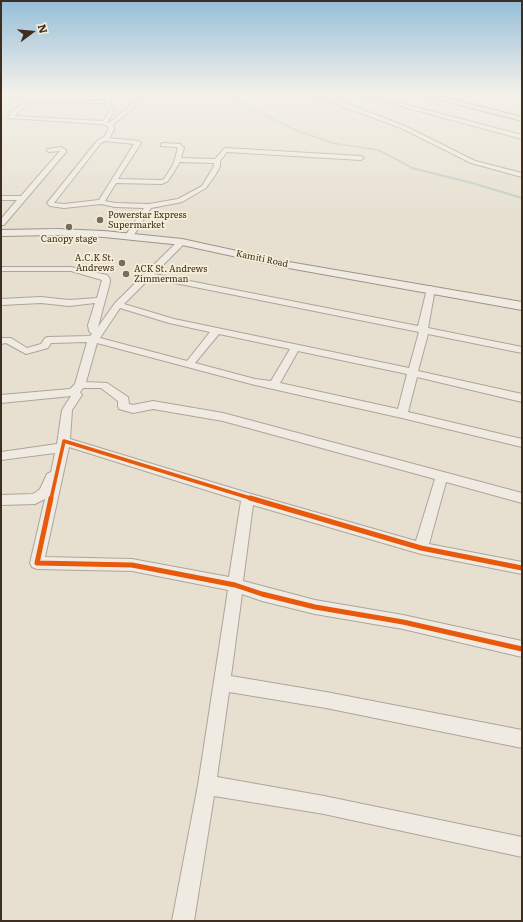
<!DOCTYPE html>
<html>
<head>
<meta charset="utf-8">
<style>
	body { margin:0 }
	#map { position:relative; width:523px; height:922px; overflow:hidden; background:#e7e0d1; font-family:Literata,serif }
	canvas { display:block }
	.frame { position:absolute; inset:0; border:2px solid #3d2e20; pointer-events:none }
	.north { position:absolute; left:12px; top:12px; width:40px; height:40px; -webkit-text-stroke:3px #f7eed8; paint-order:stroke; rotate:74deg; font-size:11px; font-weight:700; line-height:16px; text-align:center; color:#3d2e20 }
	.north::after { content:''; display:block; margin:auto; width:14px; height:18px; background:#3d2e20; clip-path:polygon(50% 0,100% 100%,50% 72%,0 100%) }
</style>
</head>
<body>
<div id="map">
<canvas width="523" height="922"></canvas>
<div class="frame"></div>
<div class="north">N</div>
</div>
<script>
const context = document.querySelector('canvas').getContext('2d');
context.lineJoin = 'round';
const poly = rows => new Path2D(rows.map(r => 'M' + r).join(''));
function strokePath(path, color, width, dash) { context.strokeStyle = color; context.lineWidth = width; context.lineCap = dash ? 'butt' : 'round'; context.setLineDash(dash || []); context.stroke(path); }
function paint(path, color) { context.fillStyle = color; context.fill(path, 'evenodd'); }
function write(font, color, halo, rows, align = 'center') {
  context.font = font + ' Literata,serif'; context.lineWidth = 3.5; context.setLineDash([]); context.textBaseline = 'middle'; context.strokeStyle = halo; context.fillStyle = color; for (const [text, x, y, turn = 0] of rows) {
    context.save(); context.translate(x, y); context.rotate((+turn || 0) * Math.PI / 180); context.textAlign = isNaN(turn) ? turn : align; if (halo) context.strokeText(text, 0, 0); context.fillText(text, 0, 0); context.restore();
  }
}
strokePath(poly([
	[236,92,234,100,293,129,332,143,378,150,396,159]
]), '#bcccc2', 1.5);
strokePath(poly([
	[394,158,412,168,472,183,522,198]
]), '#bcccc2', 2);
const street = poly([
	[20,92,25,92,20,97,29,100,111,101,111,107,115,111,107,122,109,123,129,107,134,92,138,92,133,108,113,125,114,130,109,138,138,141,141,143,118,179,161,180,164,179,173,165,178,148,176,147,161,146,161,144,163,143,180,144,184,148,181,158,215,159,225,148,361,156,364,158,361,160,227,152,220,161,220,166,216,174,206,188,182,202,151,208,132,238,129,238,125,236,144,208,115,207,101,204,64,208,50,206,47,203,97,141,105,136,108,130,108,126,101,124,8,118,11,112,25,103,25,101,14,98,20,92],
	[30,102,106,103,106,108,110,111,103,121,14,116,30,102],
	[105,141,134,144,99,200,64,204,54,203,101,143,105,141],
	[180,162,214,163,214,166,202,186,178,199,149,204,115,203,105,201,116,183,162,184,168,181,180,162],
	[310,92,316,92,405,126,475,161,522,173,522,177,471,163,401,128,320,98,310,92],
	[349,92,357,92,522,135,522,139,349,92],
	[61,147,66,150,66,152,4,225,1,225,1,219,17,200,1,200,1,196,21,196,60,151,49,152,47,151,47,149,61,147],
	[179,240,182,240,186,242,154,274,418,326,427,289,431,286,435,289,428,328,522,347,522,353,428,334,418,371,522,394,522,402,417,377,408,412,522,439,522,447,402,418,255,385,97,343,86,382,107,383,128,397,129,404,133,405,153,401,223,413,522,493,522,503,446,482,429,544,522,562,522,574,421,554,253,505,243,581,315,600,403,615,522,641,522,657,403,629,315,614,262,601,242,594,231,676,326,692,522,730,522,748,326,708,229,692,217,777,324,796,522,837,522,857,324,814,214,796,194,921,172,921,198,785,228,590,132,571,37,569,32,567,30,563,45,499,35,504,1,505,1,495,33,494,36,492,40,489,47,474,51,472,55,453,1,460,1,452,57,444,62,410,71,396,1,403,1,395,70,389,75,384,87,342,51,343,48,348,26,354,6,343,1,344,1,338,11,338,27,348,41,344,45,338,48,337,90,336,92,334,89,331,88,325,95,303,69,306,41,303,1,305,1,299,41,297,69,300,97,298,102,280,71,271,1,271,1,267,71,267,107,275,110,279,110,282,98,327,115,303,179,240],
	[150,278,419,332,409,368,174,319,124,304,150,278],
	[120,308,169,323,210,332,187,361,100,338,120,308],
	[219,334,290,349,271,381,255,379,195,363,219,334],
	[298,351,407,374,398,409,280,383,298,351],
	[83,388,101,388,118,401,118,406,119,409,133,413,153,409,223,421,435,479,416,541,248,493,70,439,72,410,82,395,80,392,83,388],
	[69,447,241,501,229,577,132,559,45,557,69,447]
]);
const secondary = poly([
	[57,229,104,231,182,239,283,261,522,302,522,310,283,267,182,245,104,237,57,235,1,236,1,230,57,229]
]);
const primary = poly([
	[409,92,423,92,522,117,522,121,409,92]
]);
strokePath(street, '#ada599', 2);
strokePath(secondary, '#9c958a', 2);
strokePath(primary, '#928b80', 2);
paint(street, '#efebe3');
paint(secondary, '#efebe3');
paint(primary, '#e6e1d4');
strokePath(poly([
	[51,499,64,441,253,499]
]), '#e8590c', 3.5);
strokePath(poly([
	[51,498,37,563,132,565,235,585,262,594,315,607,403,622,522,649],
	[250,498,421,548,522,568]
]), '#e8590c', 5);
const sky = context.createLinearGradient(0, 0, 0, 221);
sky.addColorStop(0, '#96bed9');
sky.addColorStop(0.42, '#f4f1ea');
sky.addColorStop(1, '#f4f1ea00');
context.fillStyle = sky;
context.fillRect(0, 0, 523, 221);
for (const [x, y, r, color] of [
	[100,220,4,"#786c5e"],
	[69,227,4,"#786c5e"],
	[122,263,4,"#786c5e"],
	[126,274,4,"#786c5e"]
]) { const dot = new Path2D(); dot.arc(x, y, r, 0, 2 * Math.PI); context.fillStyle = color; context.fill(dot); strokePath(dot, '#f7eed8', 1.5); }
write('9px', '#3d2e20', '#f7eed8', [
	["Powerstar Express",108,215],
	["Supermarket",108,225],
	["Canopy stage",69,239,"center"],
	["A.C.K St.",114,258,"right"],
	["Andrews",114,268,"right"],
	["ACK St. Andrews",134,269],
	["Zimmerman",134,279]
], 'left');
write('9px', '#3d2e20', '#f7eed8', [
	["Kamiti Road",262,259,12]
]);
</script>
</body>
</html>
